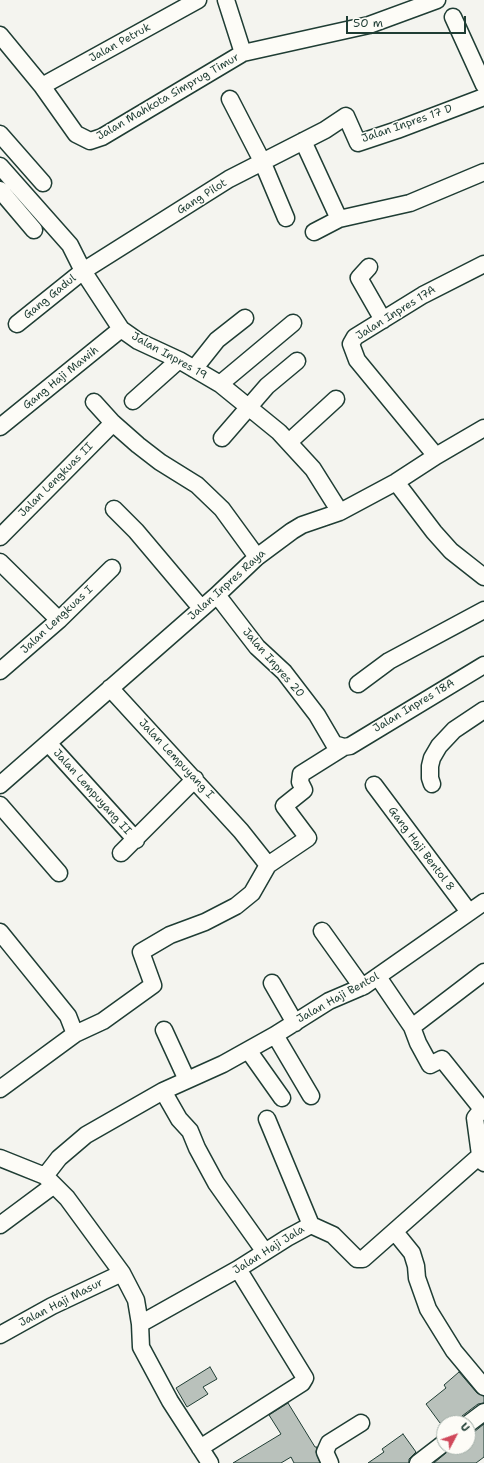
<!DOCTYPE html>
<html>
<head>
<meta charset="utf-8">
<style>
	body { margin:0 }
	#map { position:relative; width:484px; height:1463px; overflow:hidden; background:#f4f4ef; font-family:"Shantell Sans",sans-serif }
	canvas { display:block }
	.north { position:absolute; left:436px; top:1415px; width:40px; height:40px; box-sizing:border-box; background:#fdfcf7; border:1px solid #a4b0a9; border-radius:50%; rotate:49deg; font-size:11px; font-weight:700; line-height:16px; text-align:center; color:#1f3d34 }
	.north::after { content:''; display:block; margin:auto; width:14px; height:18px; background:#d1495b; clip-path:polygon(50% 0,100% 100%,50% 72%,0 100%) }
	.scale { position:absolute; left:346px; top:16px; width:120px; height:18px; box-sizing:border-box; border:2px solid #1f3d34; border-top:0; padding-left:5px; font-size:12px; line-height:14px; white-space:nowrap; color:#1f3d34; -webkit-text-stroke:3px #fdfcf7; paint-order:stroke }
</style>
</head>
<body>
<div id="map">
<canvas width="484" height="1463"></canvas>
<div class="north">U</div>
<div class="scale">50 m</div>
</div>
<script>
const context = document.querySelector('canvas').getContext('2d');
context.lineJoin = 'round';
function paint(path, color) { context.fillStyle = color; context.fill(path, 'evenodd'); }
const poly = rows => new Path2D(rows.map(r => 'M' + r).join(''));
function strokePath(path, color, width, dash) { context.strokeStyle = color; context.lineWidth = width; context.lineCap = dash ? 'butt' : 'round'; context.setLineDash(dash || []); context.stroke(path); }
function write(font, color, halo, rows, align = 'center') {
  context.font = font + ' "Shantell Sans",sans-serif'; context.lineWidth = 3; context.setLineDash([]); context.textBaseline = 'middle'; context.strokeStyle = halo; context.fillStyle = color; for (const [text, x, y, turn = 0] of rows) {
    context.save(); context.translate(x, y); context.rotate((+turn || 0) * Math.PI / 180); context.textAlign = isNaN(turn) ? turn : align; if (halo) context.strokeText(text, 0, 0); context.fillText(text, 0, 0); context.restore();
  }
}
const building = poly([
	[210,1367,217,1379,203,1387,208,1394,187,1407,176,1388,210,1367],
	[459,1372,477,1393,484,1396,484,1403,478,1404,462,1416,459,1423,440,1423,426,1404,446,1388,444,1385,459,1372],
	[288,1403,315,1447,317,1447,316,1452,320,1463,294,1463,291,1457,281,1463,233,1463,281,1434,269,1415,288,1403],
	[484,1424,484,1457,476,1463,434,1463,453,1447,468,1447,468,1433,474,1432,484,1424],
	[403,1434,416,1452,409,1459,409,1463,368,1463,384,1452,382,1449,403,1434]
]);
paint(building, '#b9c1bb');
strokePath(building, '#1f3d34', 1);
const minor = poly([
	[226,0,243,53],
	[453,17,484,85],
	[0,35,42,86,76,134,90,141,102,137,243,53,369,25,437,0],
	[42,86,198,0],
	[230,99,262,161,286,218],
	[0,134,43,183],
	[303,141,339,219],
	[0,166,70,245,83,271,121,329,138,341,179,360,220,384,279,432,313,469,340,512],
	[0,190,34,230],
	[314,232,339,219,410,203,484,172],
	[369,267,359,278,383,320],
	[17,324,83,271,229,179,325,130,346,116,358,143,397,130,484,97],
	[194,369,217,340,245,318],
	[220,384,293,323],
	[133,401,179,360],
	[94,402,113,423,138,445,160,462,197,485,222,509,257,557],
	[0,427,121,329],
	[222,438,267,386,297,361],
	[289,442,336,399],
	[436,456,357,360,351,344,355,337,423,295,484,264],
	[396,482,434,532,451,551,484,577],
	[114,509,136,531,201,608],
	[0,537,113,423],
	[0,562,59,620],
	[217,595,257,647,284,672,317,715,334,744,344,747],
	[0,671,59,620,112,568],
	[358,684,389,661,484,610],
	[110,688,241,831,268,865],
	[49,744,136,840],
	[432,784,430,778,430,766,432,758,439,746,454,730,484,710],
	[0,785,217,595,257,557,292,531,302,525,340,512,396,482,436,456,484,428],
	[374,785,469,912],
	[0,805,59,873],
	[121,853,195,779],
	[322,931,362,987],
	[0,932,68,1016,75,1034],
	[378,977,412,1027,418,1043,430,1065,442,1059,482,1109,475,1118,480,1155,484,1163],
	[272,983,295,1023],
	[412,1027,484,972],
	[164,1030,187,1080],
	[275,1035,311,1096],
	[248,1050,282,1098],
	[0,1089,75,1034,103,1021,153,985,141,952,170,935,205,922,236,906,252,893,268,865,308,838,284,806,304,790,300,782,301,774,344,747,350,746,484,665],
	[163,1091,179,1119,190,1131,197,1148,216,1183,265,1252],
	[267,1119,311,1225],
	[0,1158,45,1176,67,1198,122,1273,136,1300,140,1324,141,1347,170,1401,210,1463],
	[45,1176,59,1158,86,1135,163,1091,223,1064,275,1035,329,1001,364,986,484,902],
	[0,1225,54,1185],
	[395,1232,412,1253,416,1266,417,1278,428,1309,454,1351,484,1387],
	[140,1324,238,1269,287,1238,311,1225,333,1235,357,1259,363,1259,484,1152],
	[0,1335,52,1306,122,1273],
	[468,1424,484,1412],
	[200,1448,302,1383,305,1378,238,1269],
	[330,1463,325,1452,329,1443,361,1423],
	[418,1463,444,1443]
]);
strokePath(minor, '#1f3d34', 19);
strokePath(minor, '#fdfcf7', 16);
write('11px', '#1f3d34', '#fdfcf7', [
	["Jalan Petruk",120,43,-29],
	["Jalan Mahkota Simprug Timur",168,97,-30],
	["Jalan Inpres 17 D",407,124,-19],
	["Gang Pilot",202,197,-32],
	["Gang Gadul",50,297,-39],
	["Jalan Inpres 17A",396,313,-32],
	["Jalan Inpres 19",169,356,29],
	["Gang Haji Mawih",61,378,-39],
	["Jalan Lengkuas II",56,480,-45],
	["Jalan Inpres Raya",227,585,-42],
	["Jalan Lengkuas I",57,620,-43],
	["Jalan Inpres 20",273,663,49],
	["Jalan Inpres 18A",414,706,-31],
	["Jalan Lempuyang I",176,759,47],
	["Jalan Lempuyang II",92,792,48],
	["Gang Haji Bentol 8",421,849,53],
	["Jalan Haji Bentol",338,998,-29],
	["Jalan Haji Jala",269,1250,-32],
	["Jalan Haji Masur",61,1303,-27]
]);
</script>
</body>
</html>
